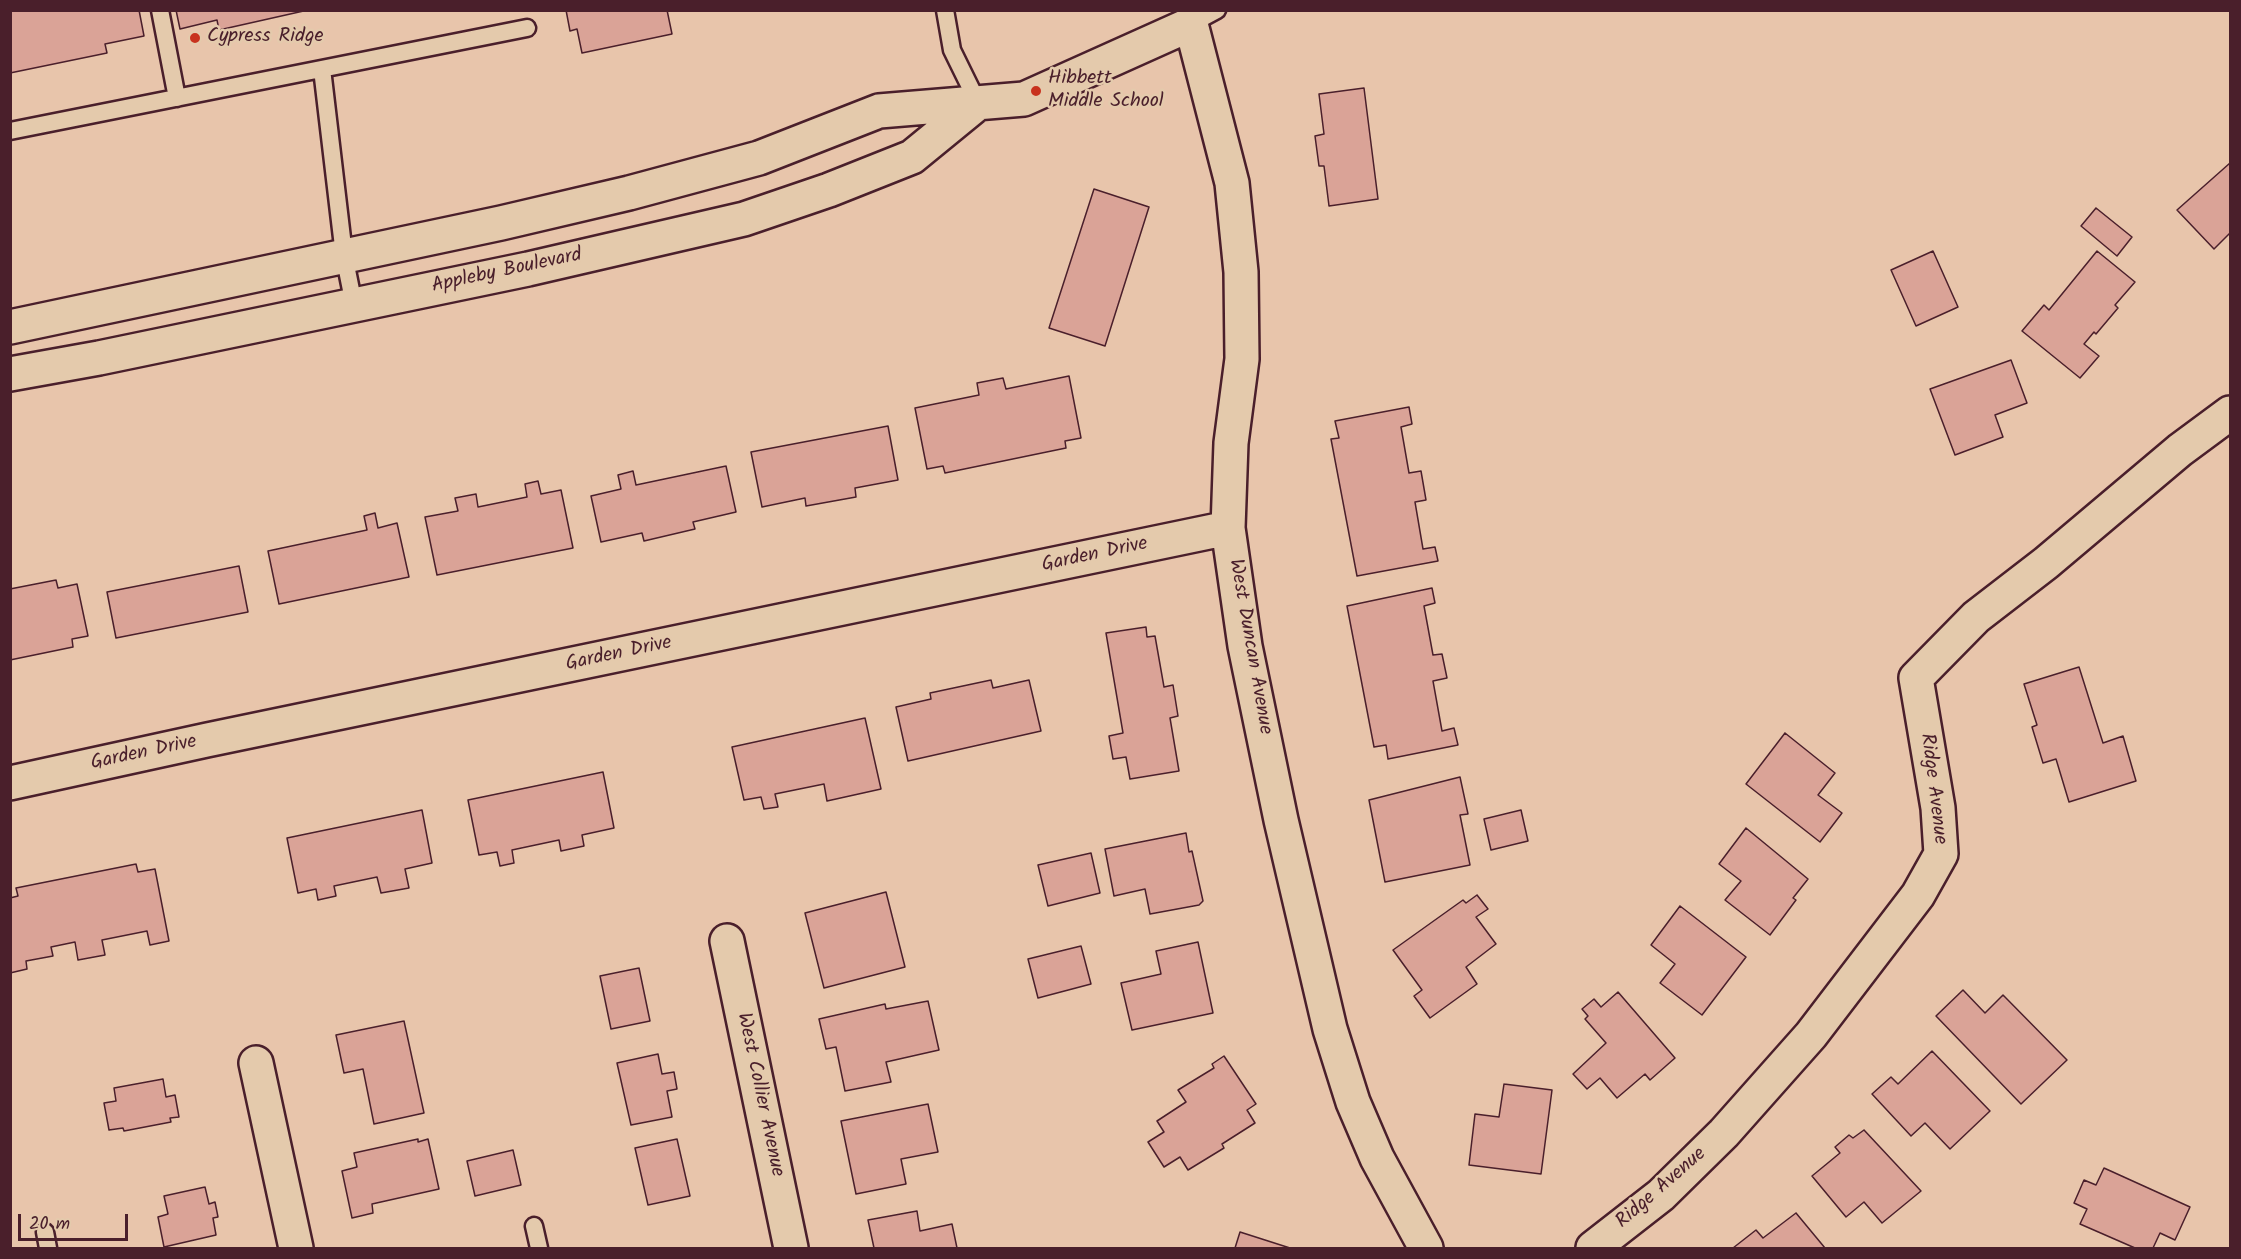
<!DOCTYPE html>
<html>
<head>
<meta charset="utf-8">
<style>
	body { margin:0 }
	#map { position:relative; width:2241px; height:1259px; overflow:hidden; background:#e8c5ab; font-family:Kalam,sans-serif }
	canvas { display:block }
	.frame { position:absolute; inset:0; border:12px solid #4a1f2b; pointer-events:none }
	.scale { position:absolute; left:18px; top:1214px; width:110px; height:27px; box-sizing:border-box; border:3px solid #4a1f2b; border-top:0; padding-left:8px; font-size:18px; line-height:21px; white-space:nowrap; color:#4a1f2b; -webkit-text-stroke:4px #e4caac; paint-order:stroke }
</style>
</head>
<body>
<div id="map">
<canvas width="2241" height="1259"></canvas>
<div class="frame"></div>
<div class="scale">20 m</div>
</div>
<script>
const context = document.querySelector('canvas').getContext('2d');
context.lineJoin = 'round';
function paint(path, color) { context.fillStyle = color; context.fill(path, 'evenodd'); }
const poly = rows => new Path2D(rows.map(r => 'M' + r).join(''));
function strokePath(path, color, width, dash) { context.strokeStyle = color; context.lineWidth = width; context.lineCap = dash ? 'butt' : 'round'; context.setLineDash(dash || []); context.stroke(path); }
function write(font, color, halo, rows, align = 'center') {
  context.font = font + ' Kalam,sans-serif'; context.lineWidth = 5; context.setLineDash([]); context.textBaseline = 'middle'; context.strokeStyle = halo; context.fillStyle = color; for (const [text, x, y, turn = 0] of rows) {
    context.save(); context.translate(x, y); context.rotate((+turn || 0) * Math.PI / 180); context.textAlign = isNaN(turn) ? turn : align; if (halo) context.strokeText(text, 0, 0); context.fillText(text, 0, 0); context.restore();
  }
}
const building = poly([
	[10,10,139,10,144,36,105,44,107,53,10,73,10,10],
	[176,10,308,10,219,30,217,20,180,29,176,10],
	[566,10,667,10,672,34,582,53,577,29,570,31,566,10],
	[1364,88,1378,199,1329,206,1324,166,1319,166,1315,136,1324,134,1319,94,1364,88],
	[2230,163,2230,233,2214,249,2177,210,2230,163],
	[1094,189,1149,207,1105,346,1049,328,1094,189],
	[2096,208,2132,237,2117,256,2081,226,2096,208],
	[1933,251,1958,307,1916,326,1891,270,1933,251],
	[2097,251,2135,282,2115,305,2118,308,2096,334,2094,332,2084,344,2099,356,2080,378,2022,331,2044,305,2049,310,2097,251],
	[2011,360,2027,403,1995,415,2003,437,1955,455,1930,389,2011,360],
	[1069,376,1081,438,1065,441,1066,448,945,473,943,466,927,469,915,408,979,395,977,383,1003,378,1006,389,1069,376],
	[1409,407,1412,424,1401,427,1409,473,1421,471,1426,500,1415,502,1423,549,1435,547,1438,561,1357,576,1331,439,1339,438,1335,421,1409,407],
	[888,426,898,480,855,488,856,497,806,506,805,498,762,507,751,452,888,426],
	[726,466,736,512,693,522,695,529,644,541,642,533,601,542,591,496,621,489,618,475,633,471,636,485,726,466],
	[538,481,541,494,561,490,573,548,437,575,425,517,458,511,455,498,476,494,478,507,527,497,525,484,538,481],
	[375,513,378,528,397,523,409,577,279,604,268,551,367,530,364,516,375,513],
	[239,566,248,612,116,638,107,592,239,566],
	[56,580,58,588,77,584,88,636,72,639,73,647,10,660,10,589,56,580],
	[1432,588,1435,603,1424,606,1433,655,1442,654,1447,678,1433,681,1442,731,1454,728,1458,745,1388,759,1386,745,1374,747,1347,606,1432,588],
	[1146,627,1147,637,1155,636,1164,687,1173,685,1178,716,1170,718,1179,771,1130,779,1126,757,1113,759,1109,736,1123,733,1106,633,1146,627],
	[2079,667,2103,743,2123,736,2136,781,2069,802,2056,759,2043,763,2032,727,2037,725,2024,684,2079,667],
	[991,680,993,688,1029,680,1041,731,908,761,896,707,931,699,930,693,991,680],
	[865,718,881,789,827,801,824,784,775,794,778,807,764,809,761,797,744,800,732,747,865,718],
	[1785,733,1835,773,1818,795,1842,813,1820,842,1746,784,1785,733],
	[603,772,614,828,582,835,584,846,561,851,559,840,512,850,514,863,500,866,497,852,479,855,468,800,603,772],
	[1460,777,1468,814,1460,815,1470,865,1385,882,1369,800,1460,777],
	[422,810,432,863,405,869,409,888,381,893,377,877,334,886,336,896,318,900,316,889,298,893,287,838,422,810],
	[1521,810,1528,841,1491,850,1484,819,1521,810],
	[1746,828,1808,879,1793,898,1796,900,1770,935,1725,900,1741,881,1719,864,1746,828],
	[1186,833,1189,852,1192,851,1203,901,1199,905,1150,914,1145,889,1114,896,1105,849,1186,833],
	[1091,853,1100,893,1048,906,1038,865,1091,853],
	[136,864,138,872,155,869,169,941,150,945,147,931,102,940,105,955,78,960,75,942,51,947,53,956,26,961,27,969,10,973,10,898,18,896,16,888,136,864],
	[886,892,905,967,824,988,805,913,886,892],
	[1477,895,1488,909,1476,917,1496,944,1466,967,1477,984,1430,1018,1414,996,1422,990,1393,950,1463,900,1466,903,1477,895],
	[1680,906,1746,957,1702,1015,1660,983,1675,964,1651,945,1680,906],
	[1198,942,1213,1013,1132,1030,1121,983,1161,974,1156,951,1198,942],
	[1081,946,1091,984,1038,998,1028,959,1081,946],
	[639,968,650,1021,611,1029,600,976,639,968],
	[1963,990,1985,1013,2003,995,2067,1060,2021,1104,1936,1016,1963,990],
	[1618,992,1675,1058,1650,1080,1645,1074,1617,1098,1600,1078,1587,1089,1573,1074,1606,1043,1585,1019,1588,1016,1582,1009,1594,999,1601,1007,1618,992],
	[928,1001,939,1050,886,1062,891,1082,845,1091,836,1047,826,1049,819,1019,885,1004,886,1009,928,1001],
	[404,1021,424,1113,374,1124,363,1069,344,1073,336,1035,404,1021],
	[1932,1051,1990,1111,1950,1149,1925,1123,1911,1136,1872,1094,1891,1077,1898,1084,1932,1051],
	[658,1054,662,1074,674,1072,677,1089,667,1091,672,1117,631,1125,617,1063,658,1054],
	[1224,1056,1256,1104,1247,1110,1255,1123,1222,1144,1224,1148,1188,1170,1180,1157,1164,1167,1148,1142,1164,1132,1157,1121,1186,1102,1178,1090,1214,1068,1212,1064,1224,1056],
	[163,1079,166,1097,175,1095,179,1117,170,1118,171,1122,124,1131,123,1128,109,1130,104,1103,116,1101,114,1088,163,1079],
	[1504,1084,1552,1090,1541,1174,1469,1165,1475,1114,1499,1117,1504,1084],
	[928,1104,938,1152,901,1159,906,1184,856,1194,841,1121,928,1104],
	[1864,1130,1921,1191,1882,1223,1864,1202,1846,1217,1812,1176,1840,1153,1835,1147,1849,1135,1853,1138,1864,1130],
	[418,1139,418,1142,428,1139,439,1189,372,1204,373,1213,352,1218,342,1171,357,1167,354,1153,418,1139],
	[677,1139,690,1196,648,1205,635,1148,677,1139],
	[513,1150,521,1185,475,1196,467,1161,513,1150],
	[2104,1168,2190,1207,2175,1240,2160,1233,2153,1248,2135,1248,2080,1224,2087,1209,2074,1203,2084,1180,2096,1185,2104,1168],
	[205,1187,209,1204,215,1202,218,1217,213,1218,216,1235,164,1247,158,1217,168,1214,164,1196,205,1187],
	[917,1211,920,1231,952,1224,957,1248,874,1248,868,1220,917,1211],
	[1796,1213,1825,1248,1733,1248,1756,1230,1763,1238,1796,1213],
	[1240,1232,1290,1248,1235,1248,1240,1232]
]);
paint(building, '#daa397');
strokePath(building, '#4a1f2b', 1.5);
const lane = poly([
	[160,10,177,98],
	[945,10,952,50,978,103],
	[1191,24,1217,10],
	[322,69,344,255,354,305],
	[10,131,527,28],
	[534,1226,539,1248],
	[45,1232,48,1248]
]);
const street = poly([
	[10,327,501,223,629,193,759,158,879,111,1024,99,1191,24,1232,183,1241,272,1242,359,1231,443,1228,528,1245,646,1281,820,1330,1029,1353,1102,1377,1158,1426,1248],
	[10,374,99,358,528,269,744,219,829,190,912,157,978,103],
	[10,783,207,740,1228,528],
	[727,941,791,1248],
	[256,1063,296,1248],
	[1593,1248,1661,1195,1724,1133,1811,1035,1918,895,1941,854,1938,808,1916,678,1976,617,2046,563,2180,450,2230,413]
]);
strokePath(lane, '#4a1f2b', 21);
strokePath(street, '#4a1f2b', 38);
strokePath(lane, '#e4caac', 16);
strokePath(street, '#e4caac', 33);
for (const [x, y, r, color] of [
	[195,38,6,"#c8321e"],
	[1036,91,6,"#c8321e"]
]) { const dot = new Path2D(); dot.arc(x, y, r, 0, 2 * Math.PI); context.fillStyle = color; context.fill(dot); strokePath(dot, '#e4caac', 2); }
write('20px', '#4a1f2b', '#e4caac', [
	["Cypress Ridge",207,38],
	["Hibbett",1048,80],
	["Middle School",1048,103]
], 'left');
write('20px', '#4a1f2b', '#e4caac', [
	["Appleby Boulevard",507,272,-12],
	["Garden Drive",1095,556,-12],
	["West Duncan Avenue",1249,647,80],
	["Garden Drive",619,655,-12],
	["Garden Drive",144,754,-12],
	["Ridge Avenue",1932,789,83],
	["West Collier Avenue",759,1095,78],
	["Ridge Avenue",1662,1189,-41]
]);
</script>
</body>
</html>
